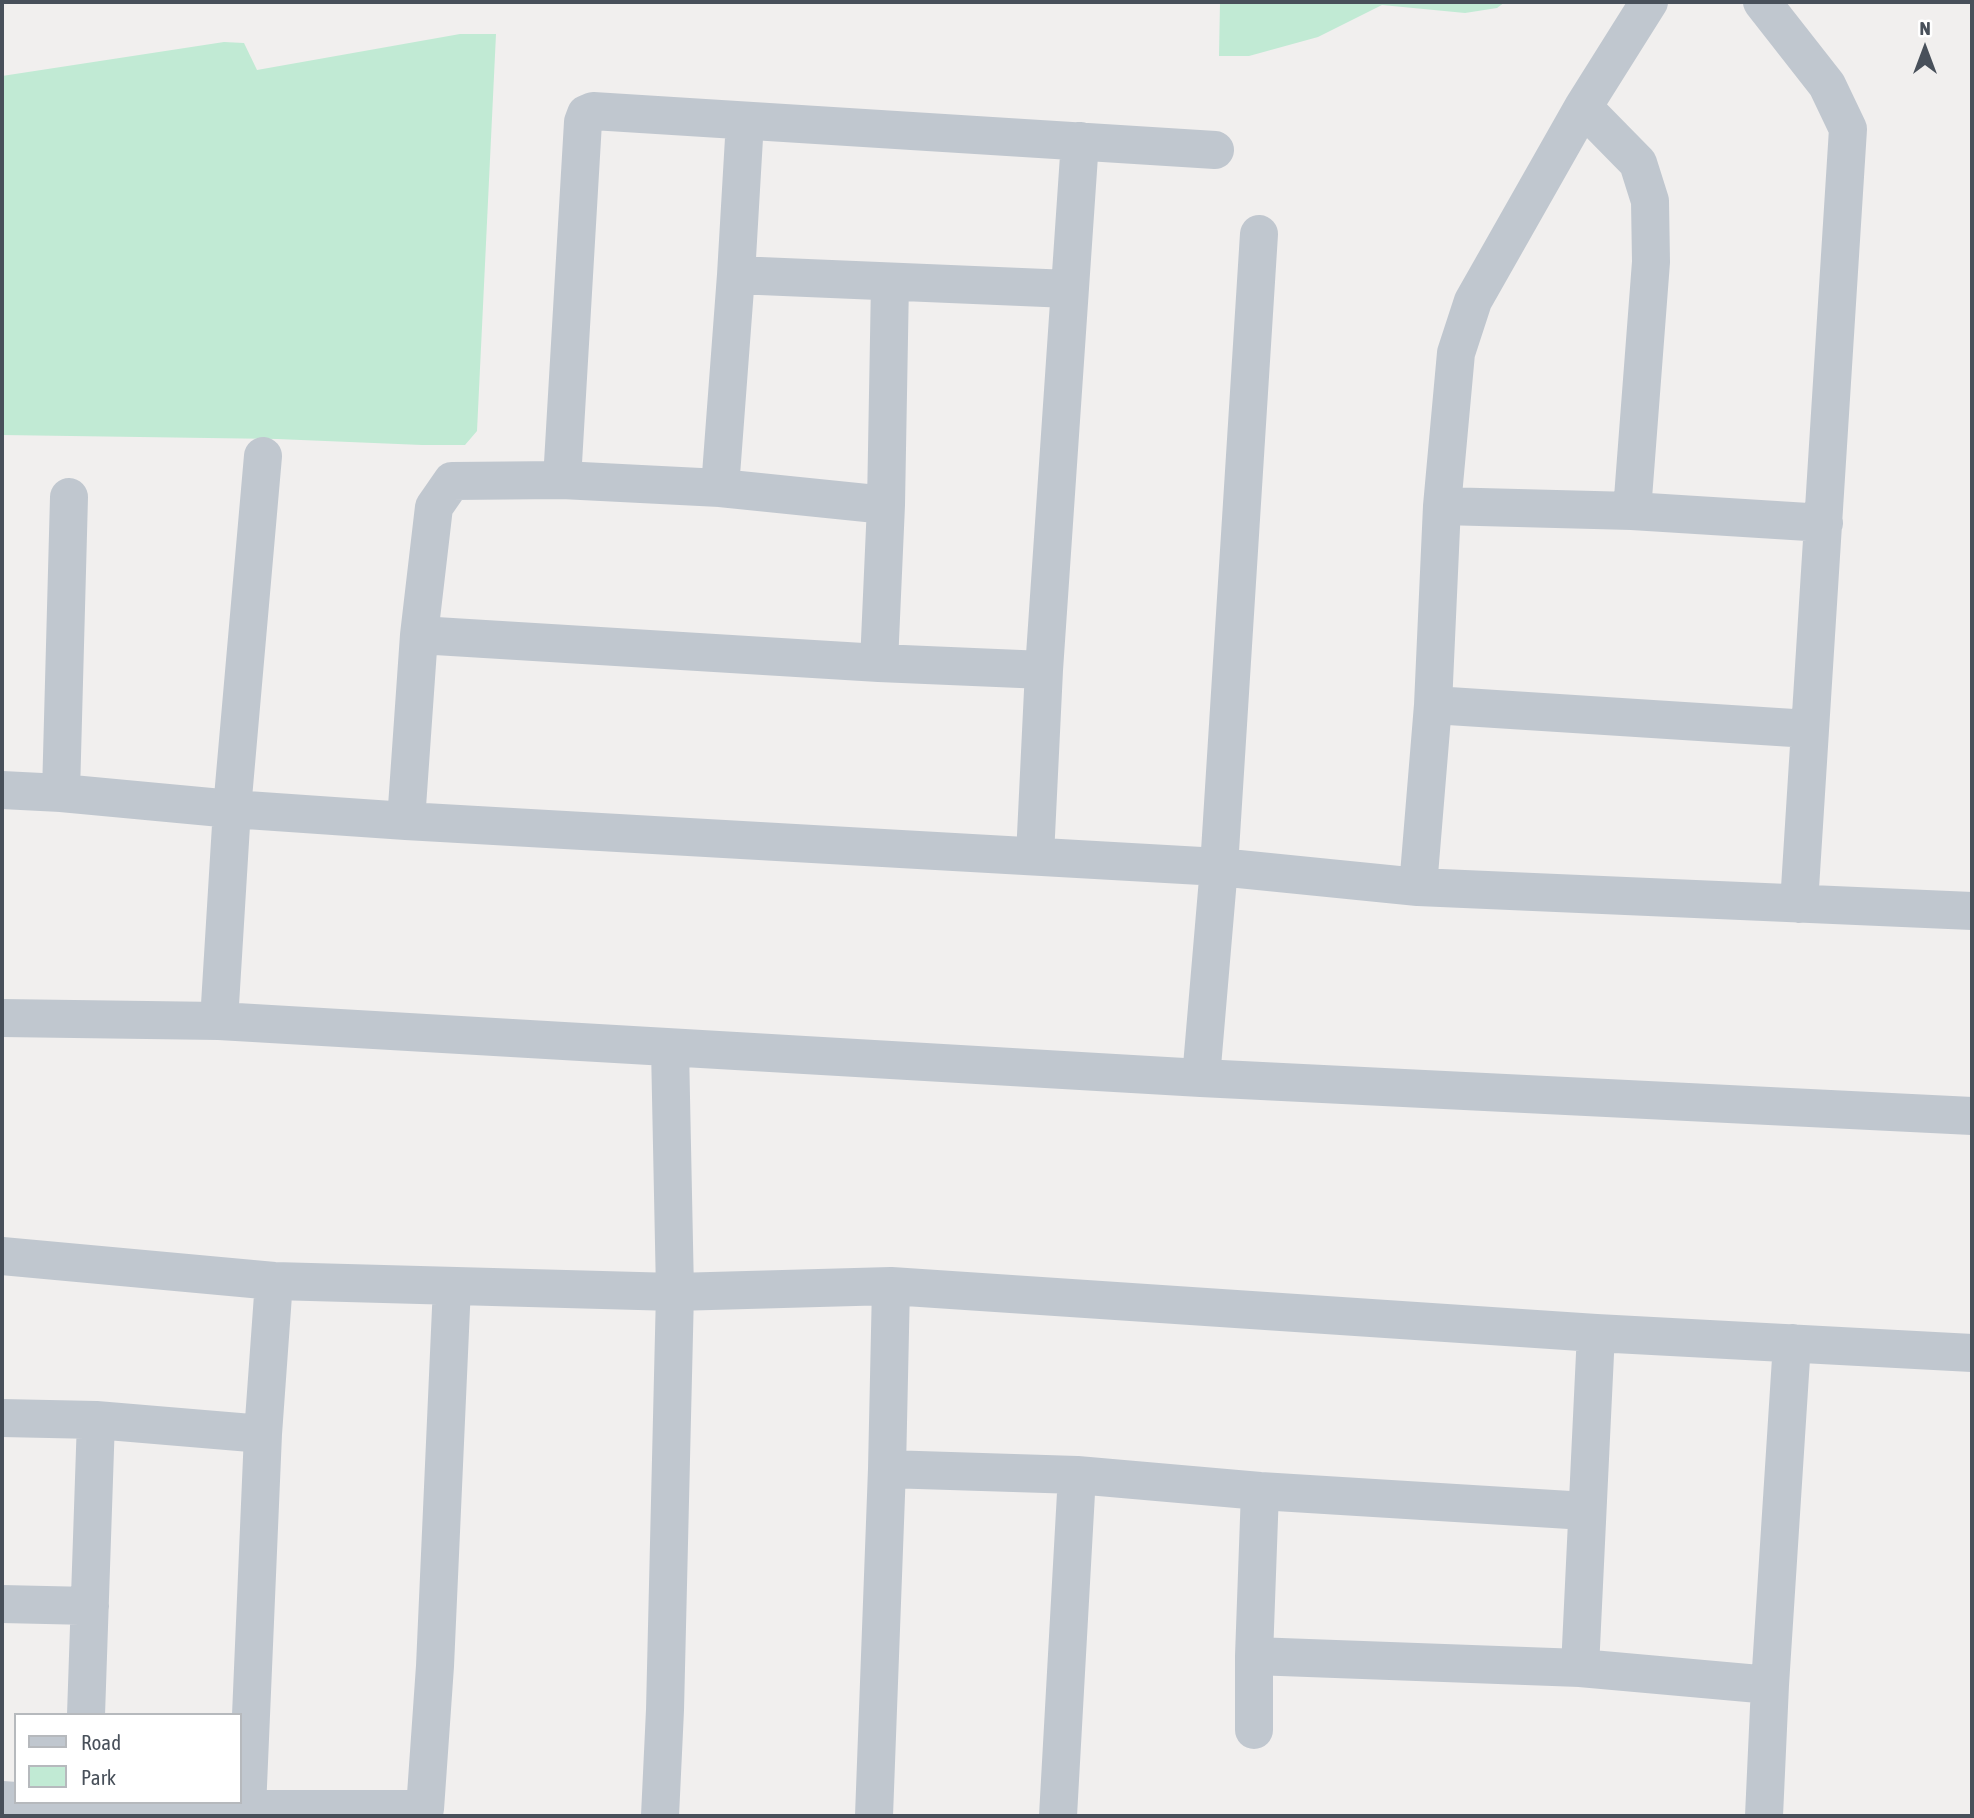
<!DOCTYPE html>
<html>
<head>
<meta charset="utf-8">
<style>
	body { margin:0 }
	#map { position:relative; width:1974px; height:1818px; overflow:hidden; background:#f1efee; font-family:"Asap Condensed",sans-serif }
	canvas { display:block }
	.frame { position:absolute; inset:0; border:4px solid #48505a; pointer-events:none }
	.legend { position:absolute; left:14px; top:1713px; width:228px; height:91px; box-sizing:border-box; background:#fff; border:2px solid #b6b9bd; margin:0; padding:9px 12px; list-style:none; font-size:21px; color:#48505a }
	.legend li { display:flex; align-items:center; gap:14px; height:35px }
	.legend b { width:35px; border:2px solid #b6b9bd }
	.north { position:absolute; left:1890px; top:14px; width:70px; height:70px; -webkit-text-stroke:5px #fff; paint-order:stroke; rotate:0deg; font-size:19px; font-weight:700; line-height:28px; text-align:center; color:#48505a }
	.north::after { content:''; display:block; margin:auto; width:24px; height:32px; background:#48505a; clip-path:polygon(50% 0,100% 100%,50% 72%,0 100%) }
</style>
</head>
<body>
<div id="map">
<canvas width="1974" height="1818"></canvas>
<div class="frame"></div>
<ul class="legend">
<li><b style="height:9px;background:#c0c7cf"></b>Road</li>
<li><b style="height:19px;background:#c1ead4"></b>Park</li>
</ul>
<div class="north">N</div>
</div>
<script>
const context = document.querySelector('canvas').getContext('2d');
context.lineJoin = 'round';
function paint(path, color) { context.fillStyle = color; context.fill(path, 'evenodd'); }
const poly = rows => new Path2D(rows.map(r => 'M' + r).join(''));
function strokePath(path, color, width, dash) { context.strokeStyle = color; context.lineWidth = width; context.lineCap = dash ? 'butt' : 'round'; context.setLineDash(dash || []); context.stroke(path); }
paint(poly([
	[1220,2,1505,2,1497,8,1465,13,1382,5,1318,37,1249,56,1219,56],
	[460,34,496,34,477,431,465,445,422,445,277,439,2,435,2,76,224,42,244,43,257,70]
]), '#c1ead4');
strokePath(poly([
	[1762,2,1827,85,1848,129,1799,904],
	[1583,107,1638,163,1650,201,1651,262,1632,511],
	[736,275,1069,289],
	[562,480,583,122,586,114,593,111,1215,150],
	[720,488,736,275,745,121],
	[1442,506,1632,511,1824,523],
	[419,635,879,663,1044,670],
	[879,663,886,505,890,282],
	[1433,705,1809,729],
	[2,790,61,793,232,809,406,821,1219,867,1418,887,1972,911],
	[61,793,69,497],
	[406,821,419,635,434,507,452,481,562,480,720,488,886,505],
	[1035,856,1044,670,1080,141],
	[1418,887,1433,705,1442,506,1456,353,1473,301,1583,107,1649,2],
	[2,1018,219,1021,1201,1078,1972,1116],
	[219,1021,232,809,263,456],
	[1201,1078,1219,867,1259,234],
	[2,1256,274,1281,675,1292,891,1286,1596,1333,1972,1353],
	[2,1418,96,1420,263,1434],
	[887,1469,1077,1475,1260,1491,1586,1511],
	[2,1604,90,1606],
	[1254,1656,1580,1668,1770,1685],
	[1580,1668,1596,1333],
	[86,1715,96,1420],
	[1254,1730,1254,1656,1260,1491],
	[2,1800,16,1801],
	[41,1802,247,1809,425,1809,435,1666,452,1286],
	[247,1809,263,1434,274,1281],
	[660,1816,665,1710,675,1292,670,1048],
	[874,1816,887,1469,891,1286],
	[1058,1816,1077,1475],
	[1764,1816,1770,1685,1792,1343]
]), '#c0c7cf', 38);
</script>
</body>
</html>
